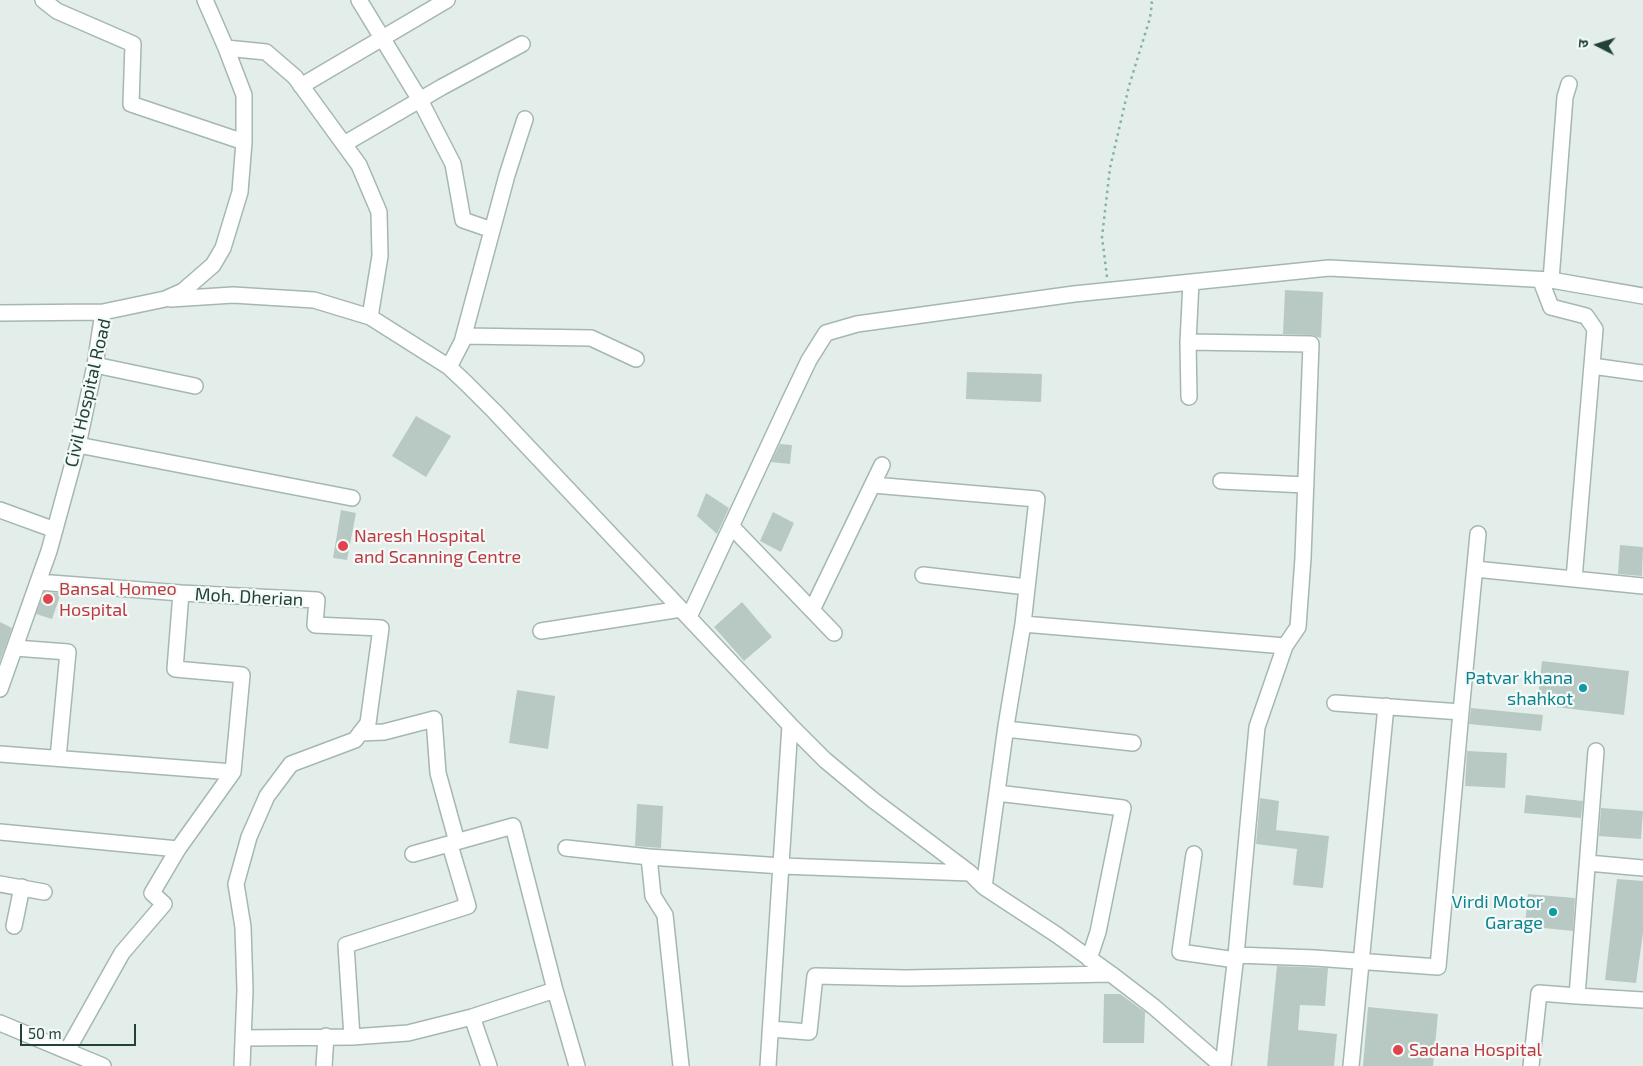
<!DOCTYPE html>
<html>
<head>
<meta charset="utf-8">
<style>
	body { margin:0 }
	#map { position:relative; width:1643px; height:1066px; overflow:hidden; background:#e3eeea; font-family:"Exo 2","Noto Sans Devanagari",sans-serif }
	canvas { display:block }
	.north { position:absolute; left:1573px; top:20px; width:50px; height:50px; -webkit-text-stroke:4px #f4faf7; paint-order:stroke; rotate:275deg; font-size:14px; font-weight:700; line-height:20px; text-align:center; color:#214139 }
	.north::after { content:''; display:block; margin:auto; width:18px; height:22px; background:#214139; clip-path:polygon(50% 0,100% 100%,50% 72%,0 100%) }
	.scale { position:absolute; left:20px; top:1024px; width:116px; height:22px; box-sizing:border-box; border:2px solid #214139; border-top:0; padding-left:6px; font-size:15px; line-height:18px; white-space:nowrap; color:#214139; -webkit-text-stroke:4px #f4faf7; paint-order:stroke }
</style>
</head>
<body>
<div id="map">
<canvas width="1643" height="1066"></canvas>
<div class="north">उ</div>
<div class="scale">50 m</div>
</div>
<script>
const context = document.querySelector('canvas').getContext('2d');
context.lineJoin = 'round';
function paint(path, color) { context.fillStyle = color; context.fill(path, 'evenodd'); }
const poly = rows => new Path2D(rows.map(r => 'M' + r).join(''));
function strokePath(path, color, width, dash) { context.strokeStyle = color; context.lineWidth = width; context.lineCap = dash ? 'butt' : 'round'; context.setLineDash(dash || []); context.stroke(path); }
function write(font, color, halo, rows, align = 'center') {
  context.font = font + ' "Exo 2",sans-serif'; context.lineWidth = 4.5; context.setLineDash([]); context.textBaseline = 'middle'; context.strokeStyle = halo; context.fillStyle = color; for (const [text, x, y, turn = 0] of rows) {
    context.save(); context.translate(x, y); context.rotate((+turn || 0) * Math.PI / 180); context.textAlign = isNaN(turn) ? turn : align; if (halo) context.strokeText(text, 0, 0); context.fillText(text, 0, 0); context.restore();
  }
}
paint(poly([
	[1285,290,1323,292,1321,338,1311,335,1283,334],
	[967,372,1042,374,1041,402,966,399],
	[416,416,451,436,426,477,392,456],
	[780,444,792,445,790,464,771,462],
	[706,493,729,508,717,534,697,516],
	[341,510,356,513,347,560,333,558],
	[773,512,794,523,781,552,760,541],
	[1620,545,1643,547,1642,576,1618,574],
	[44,592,61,593,52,619,36,614],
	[742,602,772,637,744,661,714,627],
	[0,622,12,628,0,661],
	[1542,661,1629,671,1624,715,1537,705],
	[517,690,555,696,548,749,509,743],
	[1471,708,1543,715,1541,731,1469,724],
	[1467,751,1507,753,1505,788,1465,786],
	[1526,795,1583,801,1581,818,1524,813],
	[1260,798,1279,801,1276,830,1329,836,1323,888,1293,885,1297,849,1256,844],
	[637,804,663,806,661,848,635,846],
	[1601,808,1643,811,1641,839,1599,836],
	[1617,879,1643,881,1643,933,1636,983,1605,980],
	[1528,894,1575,898,1573,931,1525,926],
	[1277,966,1328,968,1325,1006,1300,1005,1298,1030,1337,1034,1334,1066,1267,1066],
	[1104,994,1120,994,1145,1012,1144,1043,1103,1043],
	[1368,1007,1438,1014,1433,1066,1363,1066]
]), '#b8c9c3');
const minor = poly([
	[43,0,57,11,133,44,131,104,244,142],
	[205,0,226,48,266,52,295,77,359,165,379,212,380,256,370,317,449,367,467,384,495,412,790,725,825,760,873,800,970,873,984,887,1057,935,1111,974,1154,1007,1222,1066],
	[359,0,420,100,453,164,463,220,492,230],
	[301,86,447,0],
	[344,144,442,87,522,44],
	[1551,280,1565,97,1569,84],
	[1541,281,1551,307,1586,316,1595,329,1574,579],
	[171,299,233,295,314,300,370,317],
	[0,313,103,312,165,299,183,291,213,265,223,248,240,192,244,142,244,95,226,48],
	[464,336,591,338,636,359],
	[1188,342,1311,344,1303,558,1298,627,1285,646,1257,727,1236,955,1223,1066],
	[95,365,195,386],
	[1592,366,1643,373],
	[449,367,462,342,507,175,525,119],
	[1189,397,1188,342,1191,282],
	[78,445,352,498],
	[1221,481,1306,485],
	[873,485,1037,499,1023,624,1006,726,984,887],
	[0,510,55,530],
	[731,526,834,633],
	[1475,569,1643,586],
	[923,575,1027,587],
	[38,582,181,593,317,600,315,625,381,628,368,723,355,740,291,764,267,796,249,837,236,884,243,927,245,990,242,1066],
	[812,610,882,465],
	[689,617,789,402,809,360,826,333,857,324,1074,294,1329,268,1551,280,1643,296],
	[1023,624,1285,646],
	[541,631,681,609],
	[15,648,68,652,58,758],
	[0,689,49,551,78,445,95,365,103,312],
	[1335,703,1461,712,1478,534],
	[1006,729,1133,743],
	[360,733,384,732,434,719,438,773,457,842],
	[0,754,233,772],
	[997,793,1123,808,1098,932,1089,959],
	[0,832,178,849],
	[566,848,649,857,782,866,970,873],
	[413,854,513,826,555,990,577,1066],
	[1194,854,1180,952,1236,960],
	[649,857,653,896,665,915,681,1066],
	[1588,863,1643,868],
	[0,884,44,892],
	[14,926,22,887],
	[1236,955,1315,958,1438,967,1461,712],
	[1577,996,1643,1000],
	[472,1017,489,1066],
	[0,1023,103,1066],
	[771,1029,809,1032,815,976,906,978,1111,974],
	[352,1037,346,945,468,906,450,845],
	[243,1038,352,1037,408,1033,472,1017,555,990],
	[67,1051,122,953,164,904,152,893,178,849,233,772,242,675,175,669,181,593],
	[324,1066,326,1036],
	[768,1066,790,725],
	[1351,1066,1386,706],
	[1531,1066,1539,993,1577,996,1596,751]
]);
strokePath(minor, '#a5b7b1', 18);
strokePath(poly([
	[1107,277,1102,237,1110,168,1129,86,1150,18,1152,3,1149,0]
]), '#81b4a5', 2.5, [2.5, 4]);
strokePath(minor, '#fff', 15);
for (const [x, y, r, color] of [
	[343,546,6,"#e0444e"],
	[48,599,6,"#e0444e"],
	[1583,688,5,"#0f9aa8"],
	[1553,912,5,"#0f9aa8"],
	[1398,1050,6,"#e0444e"]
]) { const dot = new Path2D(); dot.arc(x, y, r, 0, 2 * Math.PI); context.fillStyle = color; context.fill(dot); strokePath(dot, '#f4faf7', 2); }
write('18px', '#214139', '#f4faf7', [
	["Civil Hospital Road",88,393,-77],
	["Moh. Dherian",249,597,3]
]);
write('18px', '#be3a42', '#f4faf7', [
	["Naresh Hospital",354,536],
	["and Scanning Centre",354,557],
	["Bansal Homeo",59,589],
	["Hospital",59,610],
	["Sadana Hospital",1409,1050]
], 'left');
write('18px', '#0d838f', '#f4faf7', [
	["Patvar khana",1573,678],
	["shahkot",1573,699],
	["Virdi Motor",1543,902],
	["Garage",1543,923]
], 'right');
</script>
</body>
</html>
